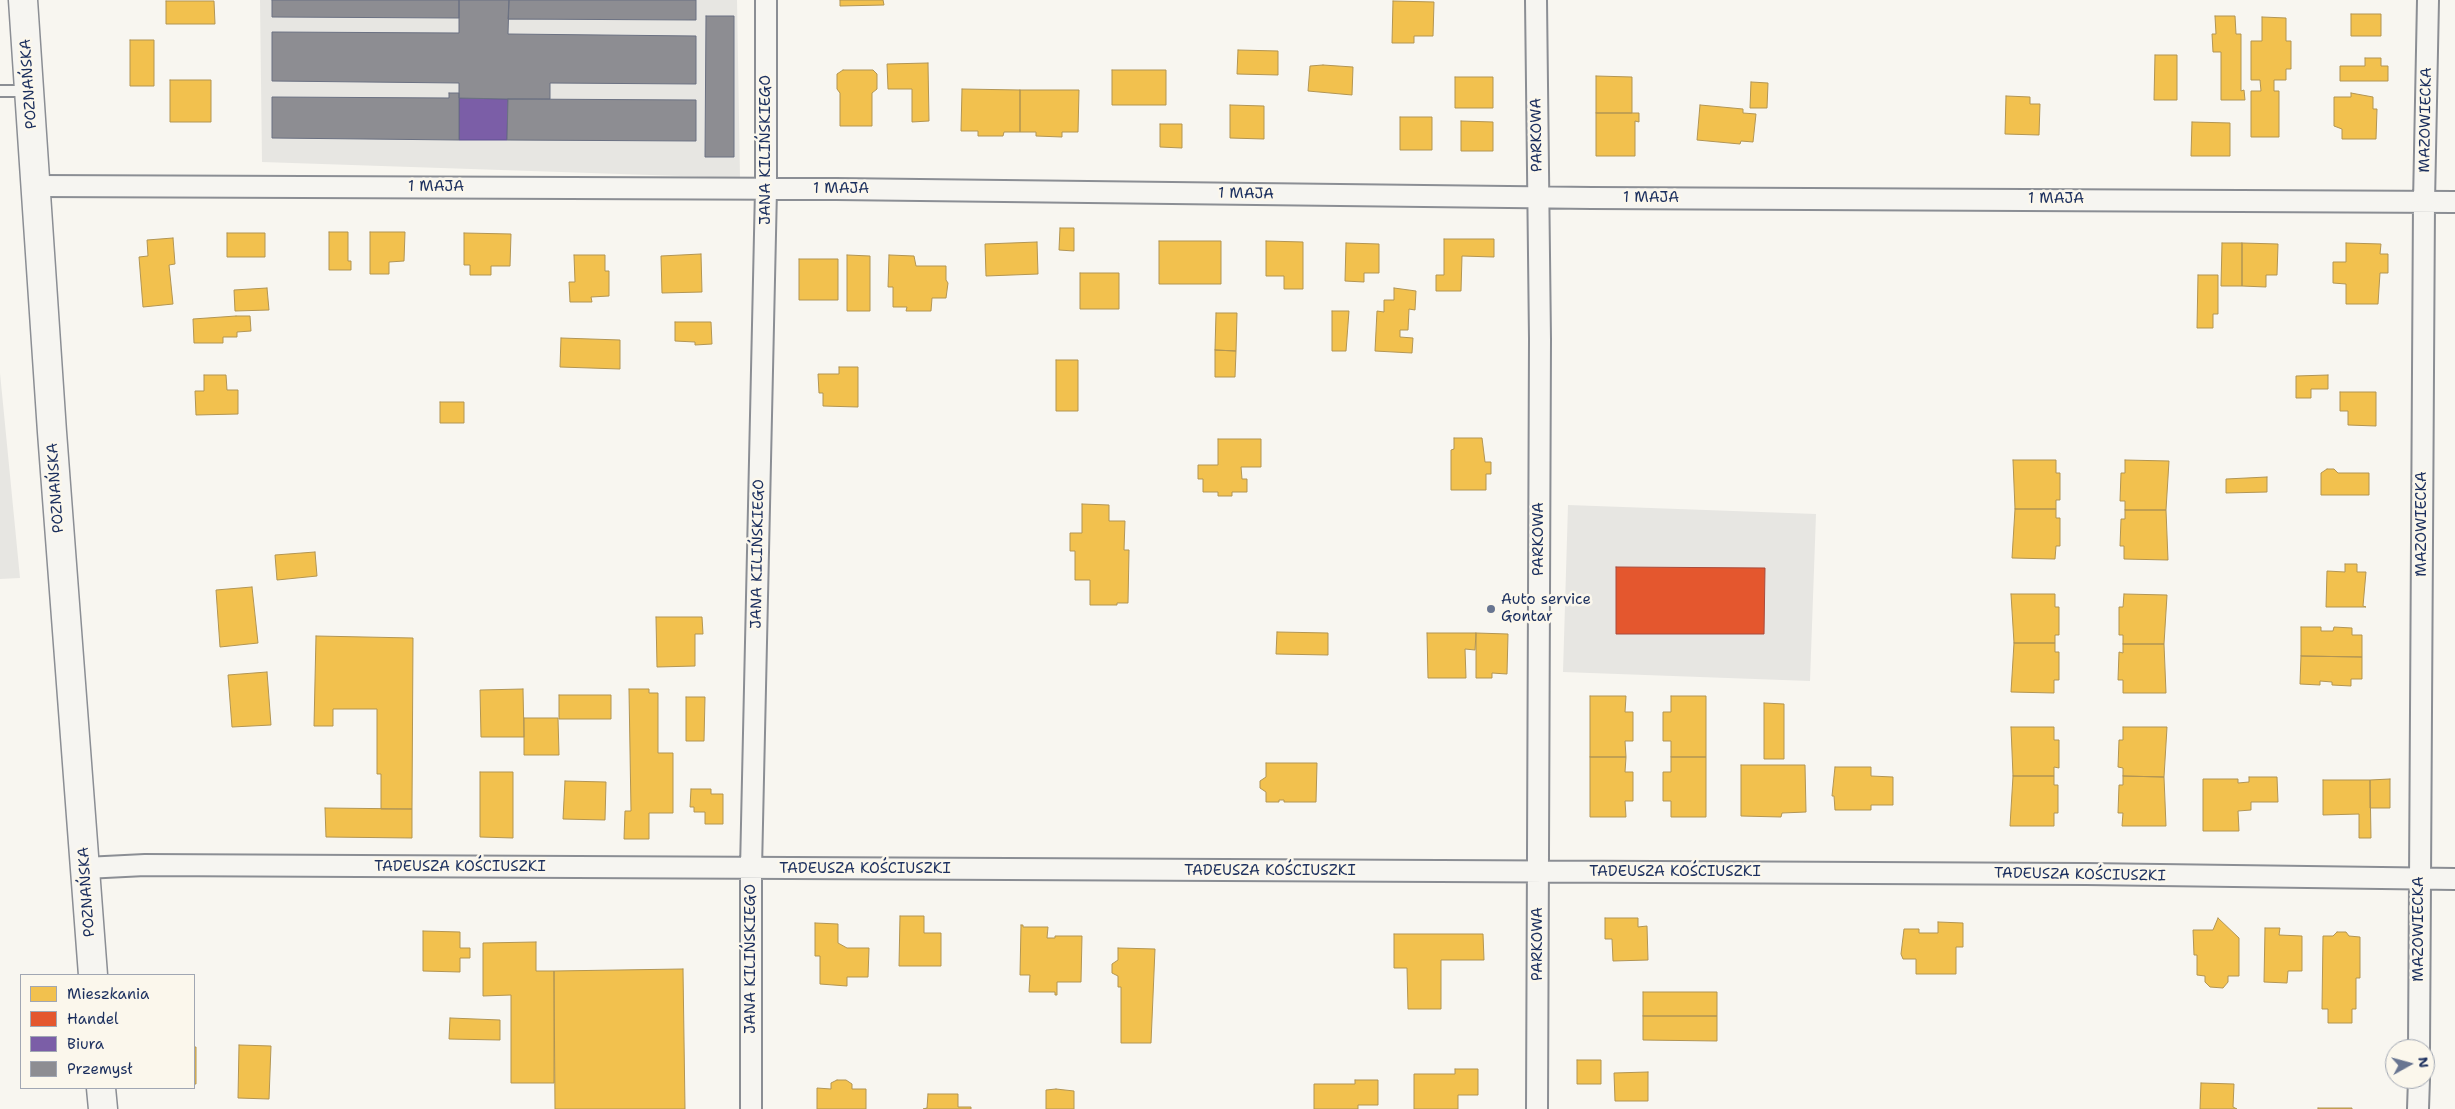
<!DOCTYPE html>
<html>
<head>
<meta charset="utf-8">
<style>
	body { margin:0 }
	#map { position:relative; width:2455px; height:1109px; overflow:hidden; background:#f8f6f0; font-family:"Shantell Sans",sans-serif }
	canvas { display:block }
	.legend { position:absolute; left:20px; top:974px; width:175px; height:115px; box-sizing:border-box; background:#fbf7ec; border:1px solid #a1a7b3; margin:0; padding:6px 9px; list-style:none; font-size:15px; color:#1b2f5e }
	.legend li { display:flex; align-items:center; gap:10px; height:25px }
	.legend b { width:25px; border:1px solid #a1a7b3 }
	.north { position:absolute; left:2385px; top:1039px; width:50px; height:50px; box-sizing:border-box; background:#fbf7ec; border:1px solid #a1a7b3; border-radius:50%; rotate:83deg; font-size:14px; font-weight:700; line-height:20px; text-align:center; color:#1b2f5e }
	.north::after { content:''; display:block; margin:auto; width:18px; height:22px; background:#687591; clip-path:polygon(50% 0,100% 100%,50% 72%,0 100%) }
</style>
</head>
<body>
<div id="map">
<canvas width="2455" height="1109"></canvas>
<ul class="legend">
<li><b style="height:14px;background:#f2c14e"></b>Mieszkania</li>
<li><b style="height:14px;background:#e4572e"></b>Handel</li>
<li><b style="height:14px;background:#7b5ea7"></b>Biura</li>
<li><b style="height:14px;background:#8d8d92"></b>Przemysł</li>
</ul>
<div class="north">N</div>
</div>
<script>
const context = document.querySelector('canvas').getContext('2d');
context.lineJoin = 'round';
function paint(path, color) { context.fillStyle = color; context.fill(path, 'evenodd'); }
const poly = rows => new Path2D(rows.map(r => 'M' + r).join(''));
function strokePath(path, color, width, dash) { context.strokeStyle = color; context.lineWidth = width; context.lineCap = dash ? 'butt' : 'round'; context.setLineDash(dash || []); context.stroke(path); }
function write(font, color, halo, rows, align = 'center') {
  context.font = font + ' "Shantell Sans",sans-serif'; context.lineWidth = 5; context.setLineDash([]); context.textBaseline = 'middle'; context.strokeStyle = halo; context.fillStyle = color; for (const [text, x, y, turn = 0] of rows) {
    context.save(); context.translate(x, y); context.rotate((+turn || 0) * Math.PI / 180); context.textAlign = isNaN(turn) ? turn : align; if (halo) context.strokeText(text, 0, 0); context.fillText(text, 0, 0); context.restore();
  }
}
paint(poly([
	[260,0,737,0,740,178,262,162],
	[0,373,20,578,0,579],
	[1568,505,1816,514,1810,681,1563,672]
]), '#e7e6e2');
const homes = poly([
	[840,0,883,0,884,5,840,6,840,0],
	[166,1,214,1,215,24,166,24,166,1],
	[1393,1,1434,2,1433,36,1414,36,1414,43,1392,43,1393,1],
	[2351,14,2381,14,2381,36,2351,36,2351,14],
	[2215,16,2235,16,2236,34,2241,34,2241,91,2244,90,2245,100,2221,100,2221,52,2213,52,2212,34,2216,34,2215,16],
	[2262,17,2286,18,2286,41,2291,41,2291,69,2286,69,2286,80,2274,80,2274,91,2279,91,2279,137,2251,137,2251,91,2261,91,2260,80,2251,80,2251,41,2262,41,2262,17],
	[130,40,154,40,154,86,130,86,130,40],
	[1238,50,1278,51,1278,75,1237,74,1238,50],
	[2155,55,2177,55,2177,100,2154,100,2155,55],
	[2365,58,2381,58,2381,66,2388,66,2388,81,2340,81,2340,66,2365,66,2365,58],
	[928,63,929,121,912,122,912,89,888,89,887,64,928,63],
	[1323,65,1353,67,1352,95,1308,91,1310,66,1323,65],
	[843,70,873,70,877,74,877,89,872,93,872,126,840,126,840,93,837,89,837,74,843,70],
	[1112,70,1166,70,1166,105,1112,105,1112,70],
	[1596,76,1632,77,1632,113,1596,113,1596,76],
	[1455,77,1493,77,1493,108,1455,108,1455,77],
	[170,80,211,80,211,122,170,122,170,80],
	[1751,82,1768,83,1767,108,1750,108,1751,82],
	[962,89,1020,90,1020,132,1004,132,1003,136,978,136,978,131,961,131,962,89],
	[1020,90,1079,90,1078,132,1062,132,1062,137,1036,136,1036,132,1020,132,1020,90],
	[2351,93,2373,97,2373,109,2377,109,2376,139,2342,139,2342,129,2334,126,2334,97,2351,97,2351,93],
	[2006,96,2030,97,2030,104,2040,104,2039,135,2005,134,2006,96],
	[1230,105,1264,106,1264,139,1230,138,1230,105],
	[1700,105,1743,109,1743,113,1756,114,1753,142,1741,141,1740,144,1697,140,1700,105],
	[1596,113,1639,113,1639,122,1635,121,1635,156,1596,156,1596,113],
	[1400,117,1432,117,1432,150,1400,150,1400,117],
	[1461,121,1493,122,1493,151,1461,151,1461,121],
	[2192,122,2230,123,2230,156,2191,156,2192,122],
	[1160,124,1182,124,1182,148,1160,147,1160,124],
	[1060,228,1074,228,1074,251,1059,250,1060,228],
	[329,232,348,232,348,261,351,261,351,270,329,270,329,232],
	[370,232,405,232,404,261,389,262,389,274,370,274,370,232],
	[227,233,265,233,265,257,227,257,227,233],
	[464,233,511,234,510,266,491,266,491,275,470,275,470,265,464,265,464,233],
	[173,238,175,264,169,265,173,304,143,307,139,257,148,256,147,240,173,238],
	[1444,239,1494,239,1494,257,1462,256,1461,291,1436,291,1436,275,1444,275,1444,239],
	[1159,241,1221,241,1221,284,1159,284,1159,241],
	[1266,241,1303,242,1303,289,1284,289,1284,276,1266,276,1266,241],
	[1037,242,1038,274,986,276,985,244,1037,242],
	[1346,243,1379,244,1379,273,1364,273,1364,282,1345,281,1346,243],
	[2222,243,2242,243,2242,286,2221,286,2222,243],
	[2242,243,2278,244,2277,275,2266,275,2266,287,2242,286,2242,243],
	[2346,243,2381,244,2380,254,2388,254,2388,273,2380,273,2378,304,2346,304,2346,284,2333,283,2333,262,2346,262,2346,243],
	[701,254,702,292,662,293,661,256,701,254],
	[574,255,605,255,605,271,609,271,609,296,591,297,592,302,570,302,569,282,575,282,574,255],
	[847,255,870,256,870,311,847,311,847,255],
	[889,255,914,256,916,266,946,266,946,280,948,283,946,298,932,298,931,311,906,311,907,307,893,307,893,287,888,287,889,255],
	[799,259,838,259,838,300,799,300,799,259],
	[1080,273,1119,273,1119,309,1080,309,1080,273],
	[2198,275,2218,275,2218,314,2213,314,2213,328,2197,328,2198,275],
	[267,288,269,310,235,311,234,290,267,288],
	[1394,288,1416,291,1415,310,1409,309,1408,330,1400,330,1400,337,1413,338,1412,353,1375,351,1377,311,1384,312,1384,300,1394,300,1394,288],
	[1332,311,1349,311,1346,351,1332,351,1332,311],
	[1216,313,1237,313,1236,351,1215,350,1216,313],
	[236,316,250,316,251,331,237,332,237,337,223,337,223,343,194,343,193,319,236,316],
	[675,322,711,322,712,344,695,345,695,342,675,341,675,322],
	[561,338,620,340,620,369,560,367,561,338],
	[1215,350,1236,351,1235,377,1215,377,1215,350],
	[1056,360,1078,360,1078,411,1056,411,1056,360],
	[839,367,858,367,858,407,823,406,823,393,819,393,818,374,839,374,839,367],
	[204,375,226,375,227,390,238,390,238,414,196,415,195,391,204,391,204,375],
	[2328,375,2328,389,2311,389,2311,398,2296,398,2296,376,2328,375],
	[2340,392,2376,392,2376,426,2348,425,2348,411,2340,411,2340,392],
	[440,402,464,402,464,423,440,423,440,402],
	[1454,438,1482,438,1485,462,1491,462,1491,474,1486,474,1486,490,1451,490,1451,450,1454,449,1454,438],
	[1218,439,1261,439,1261,467,1241,467,1242,479,1247,479,1247,492,1232,492,1232,496,1218,496,1218,492,1203,492,1203,479,1198,479,1198,465,1218,465,1218,439],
	[2013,460,2056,460,2056,473,2060,473,2060,500,2056,500,2056,509,2015,509,2013,460],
	[2125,460,2169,461,2166,510,2125,510,2125,501,2120,501,2121,473,2125,473,2125,460],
	[2327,469,2334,469,2338,473,2369,473,2369,495,2321,495,2321,473,2327,469],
	[2267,477,2267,492,2226,493,2226,479,2267,477],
	[1082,504,1109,505,1109,521,1125,521,1124,550,1129,550,1128,603,1117,603,1117,605,1090,605,1090,580,1075,580,1075,551,1070,551,1070,533,1082,533,1082,504],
	[2015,509,2056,509,2056,518,2060,518,2060,546,2056,546,2055,559,2012,558,2015,509],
	[2125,510,2166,510,2168,560,2124,559,2124,546,2120,546,2121,519,2125,519,2125,510],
	[315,552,317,576,277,580,275,555,315,552],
	[2345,564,2357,564,2357,572,2366,572,2363,606,2366,607,2326,607,2327,571,2345,572,2345,564],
	[252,587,258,643,220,647,216,590,252,587],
	[2011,594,2055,594,2055,607,2059,607,2059,635,2055,635,2055,643,2014,643,2011,594],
	[2124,594,2167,595,2164,644,2123,644,2123,635,2119,635,2119,607,2123,607,2124,594],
	[656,617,702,617,703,634,695,634,695,666,657,667,656,617],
	[2301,627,2321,627,2321,631,2333,631,2334,627,2352,628,2352,635,2362,635,2362,657,2301,656,2301,627],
	[1277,632,1328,633,1328,655,1276,654,1277,632],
	[1427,633,1476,633,1475,650,1465,649,1466,678,1428,678,1427,633],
	[1476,633,1508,634,1507,674,1492,673,1492,678,1476,678,1476,633],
	[316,636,413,638,412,809,381,809,381,774,377,774,377,709,333,709,333,726,314,726,316,636],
	[2014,643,2055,643,2055,652,2059,652,2059,680,2054,680,2054,693,2011,692,2014,643],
	[2123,644,2164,644,2166,693,2123,693,2123,680,2118,680,2119,652,2123,653,2123,644],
	[2301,656,2362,657,2362,679,2351,679,2351,686,2332,685,2332,682,2320,681,2320,685,2300,684,2301,656],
	[267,672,271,725,232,727,228,675,267,672],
	[523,689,524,737,481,737,480,690,523,689],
	[629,689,649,689,649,693,658,693,658,753,673,753,673,813,649,813,649,839,624,839,625,811,631,811,629,689],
	[559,695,611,695,611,719,559,719,559,695],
	[1590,696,1626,696,1625,712,1633,712,1633,741,1625,741,1626,757,1590,757,1590,696],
	[1671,696,1706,696,1706,757,1671,757,1671,741,1663,741,1663,712,1671,712,1671,696],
	[686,697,705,697,704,741,686,741,686,697],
	[1764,703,1784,704,1784,759,1764,759,1764,703],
	[524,718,558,718,559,755,524,755,524,718],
	[2011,727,2054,727,2054,740,2059,740,2059,768,2054,767,2054,776,2013,776,2011,727],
	[2123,727,2167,727,2164,777,2123,776,2123,768,2118,767,2119,740,2123,740,2123,727],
	[1590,757,1626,757,1625,772,1633,772,1633,801,1625,801,1626,817,1590,817,1590,757],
	[1671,757,1706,757,1706,817,1671,817,1671,801,1663,801,1663,772,1671,772,1671,757],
	[1266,763,1317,763,1316,802,1284,802,1284,800,1279,800,1279,802,1266,802,1266,792,1260,788,1260,781,1266,777,1266,763],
	[1741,765,1805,765,1806,812,1782,813,1781,817,1741,816,1741,765],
	[1835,767,1871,767,1871,776,1893,777,1893,805,1871,805,1871,810,1835,810,1834,796,1832,796,1835,767],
	[480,772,513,772,513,838,480,837,480,772],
	[2013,776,2054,776,2054,785,2058,785,2058,813,2054,813,2054,826,2010,826,2013,776],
	[2123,776,2164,777,2166,826,2122,826,2123,813,2118,813,2119,785,2123,785,2123,776],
	[2249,777,2277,777,2278,802,2251,802,2251,810,2238,811,2239,831,2203,831,2203,779,2238,779,2238,783,2249,782,2249,777],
	[2390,779,2390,808,2370,808,2370,780,2390,779],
	[2323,780,2370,780,2371,838,2359,838,2359,814,2323,815,2323,780],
	[565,781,606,782,605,820,563,819,565,781],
	[691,789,711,789,711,794,723,794,723,824,705,824,705,812,694,812,694,807,690,807,691,789],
	[325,808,412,809,412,838,326,837,325,808],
	[900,916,924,916,924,933,941,933,941,966,899,966,900,916],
	[1605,918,1638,918,1638,927,1647,926,1648,960,1613,961,1612,939,1605,939,1605,918],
	[2218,918,2239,938,2239,976,2228,976,2228,982,2223,988,2210,987,2205,982,2205,976,2197,975,2197,955,2194,955,2193,930,2213,930,2218,918],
	[1938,922,1963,923,1963,947,1956,947,1956,974,1916,974,1916,959,1903,959,1901,954,1904,929,1919,929,1919,933,1938,933,1938,922],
	[815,923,838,924,838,943,847,948,869,948,868,977,847,977,847,986,820,984,820,956,815,956,815,923],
	[1021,925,1023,925,1023,927,1048,927,1047,938,1055,938,1055,936,1082,936,1081,982,1057,982,1057,995,1055,995,1055,992,1029,992,1030,975,1020,975,1021,925],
	[2265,928,2280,928,2279,935,2302,936,2302,971,2288,971,2287,983,2264,982,2265,928],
	[423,931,460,932,460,948,470,948,470,958,460,958,460,972,423,971,423,931],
	[2337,932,2346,932,2349,936,2360,937,2360,978,2356,978,2356,1009,2352,1009,2352,1023,2328,1023,2328,1009,2322,1009,2323,936,2333,936,2337,932],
	[1394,934,1483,934,1484,960,1441,960,1441,1009,1408,1009,1407,968,1394,968,1394,934],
	[536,942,536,971,554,971,554,1083,511,1083,511,995,483,996,483,943,536,942],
	[1118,948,1155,949,1151,1043,1121,1043,1121,987,1118,987,1118,976,1112,973,1112,964,1118,960,1118,948],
	[683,969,685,1109,555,1109,554,971,683,969],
	[1643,992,1717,992,1717,1016,1643,1016,1643,992],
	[1643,1016,1717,1016,1717,1041,1643,1040,1643,1016],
	[450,1018,500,1020,500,1040,449,1039,450,1018],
	[239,1045,271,1046,269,1099,238,1098,239,1045],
	[194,1047,196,1047,196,1084,194,1084,194,1047],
	[1577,1060,1601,1060,1601,1084,1577,1084,1577,1060],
	[1455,1069,1478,1069,1478,1095,1458,1095,1458,1109,1414,1109,1414,1074,1455,1074,1455,1069],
	[1648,1072,1648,1101,1615,1101,1614,1073,1648,1072],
	[837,1080,846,1080,852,1084,852,1089,866,1089,866,1109,817,1109,817,1088,831,1089,831,1083,837,1080],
	[1355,1080,1378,1080,1378,1105,1358,1105,1358,1109,1314,1109,1314,1084,1355,1084,1355,1080],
	[2201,1083,2234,1084,2233,1107,2237,1109,2200,1109,2201,1083],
	[1056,1089,1074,1091,1074,1109,1046,1109,1046,1090,1056,1089],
	[928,1094,958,1094,958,1107,971,1107,971,1109,923,1109,927,1108,928,1094],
	[2318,1108,2352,1108,2352,1109,2318,1109,2318,1108]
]);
paint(homes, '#f2c14e');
strokePath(homes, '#b29553', 1);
const shops = poly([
	[1616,567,1765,568,1764,634,1616,634,1616,567]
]);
paint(shops, '#e4572e');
strokePath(shops, '#a84b3c', 1);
const offices = poly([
	[459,98,508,99,507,140,459,140,459,98]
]);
paint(offices, '#7b5ea7');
strokePath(offices, '#5e5091', 1);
const industry = poly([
	[272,0,459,0,459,18,272,17,272,0],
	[459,0,509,0,508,34,696,36,696,84,550,83,550,99,508,99,459,98,459,83,272,81,272,32,459,33,459,0],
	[509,0,696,0,696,20,508,19,509,0],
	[706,16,734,16,734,157,705,157,706,16],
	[449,93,459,93,459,140,272,138,272,97,449,98,449,93],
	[508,99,696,100,696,141,507,140,508,99]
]);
paint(industry, '#8d8d92');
strokePath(industry, '#6b7182', 1);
const lane = poly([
	[0,91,28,91]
]);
const street = poly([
	[1536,0,1540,339,1537,1109],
	[36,186,836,189,1592,198,2455,202],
	[85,868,145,865,2086,874,2455,879],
	[2419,1049,2424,202,2428,0],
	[751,1109,751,869,766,189,766,0],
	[2418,1109,2419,1079]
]);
const primary = poly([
	[23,0,52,432,93,975],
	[101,1088,103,1109]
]);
strokePath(lane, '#8b8e94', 14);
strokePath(street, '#8b8e94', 24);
strokePath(primary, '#8b8e94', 31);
strokePath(lane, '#f6f5f1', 10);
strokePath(street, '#f6f5f1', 20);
strokePath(primary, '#f6f5f1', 28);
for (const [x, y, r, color] of [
	[1491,609,5,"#687591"]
]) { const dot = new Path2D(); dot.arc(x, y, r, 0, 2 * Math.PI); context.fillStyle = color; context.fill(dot); strokePath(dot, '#fbf7ec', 2); }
write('15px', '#1b2f5e', '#fbf7ec', [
	["POZNAŃSKA",29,84,-94],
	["MAZOWIECKA",2426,120,-89],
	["PARKOWA",1537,135,-91],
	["JANA KILIŃSKIEGO",766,150,-90],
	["1 MAJA",436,187],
	["1 MAJA",841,189],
	["1 MAJA",1246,194,1],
	["1 MAJA",1651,198],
	["1 MAJA",2056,199],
	["POZNAŃSKA",56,488,-94],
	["MAZOWIECKA",2422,524,-90],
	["PARKOWA",1539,539,-90],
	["JANA KILIŃSKIEGO",758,554,-89],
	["TADEUSZA KOŚCIUSZKI",460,867],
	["TADEUSZA KOŚCIUSZKI",865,869],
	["TADEUSZA KOŚCIUSZKI",1270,871],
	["TADEUSZA KOŚCIUSZKI",1675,872],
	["TADEUSZA KOŚCIUSZKI",2080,875,1],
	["POZNAŃSKA",87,892,-94],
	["MAZOWIECKA",2419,929,-90],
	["PARKOWA",1538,944,-90],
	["JANA KILIŃSKIEGO",751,959,-90]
]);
write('15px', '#1b2f5e', '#fbf7ec', [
	["Auto service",1501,600],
	["Gontar",1501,617]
], 'left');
</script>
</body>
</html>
